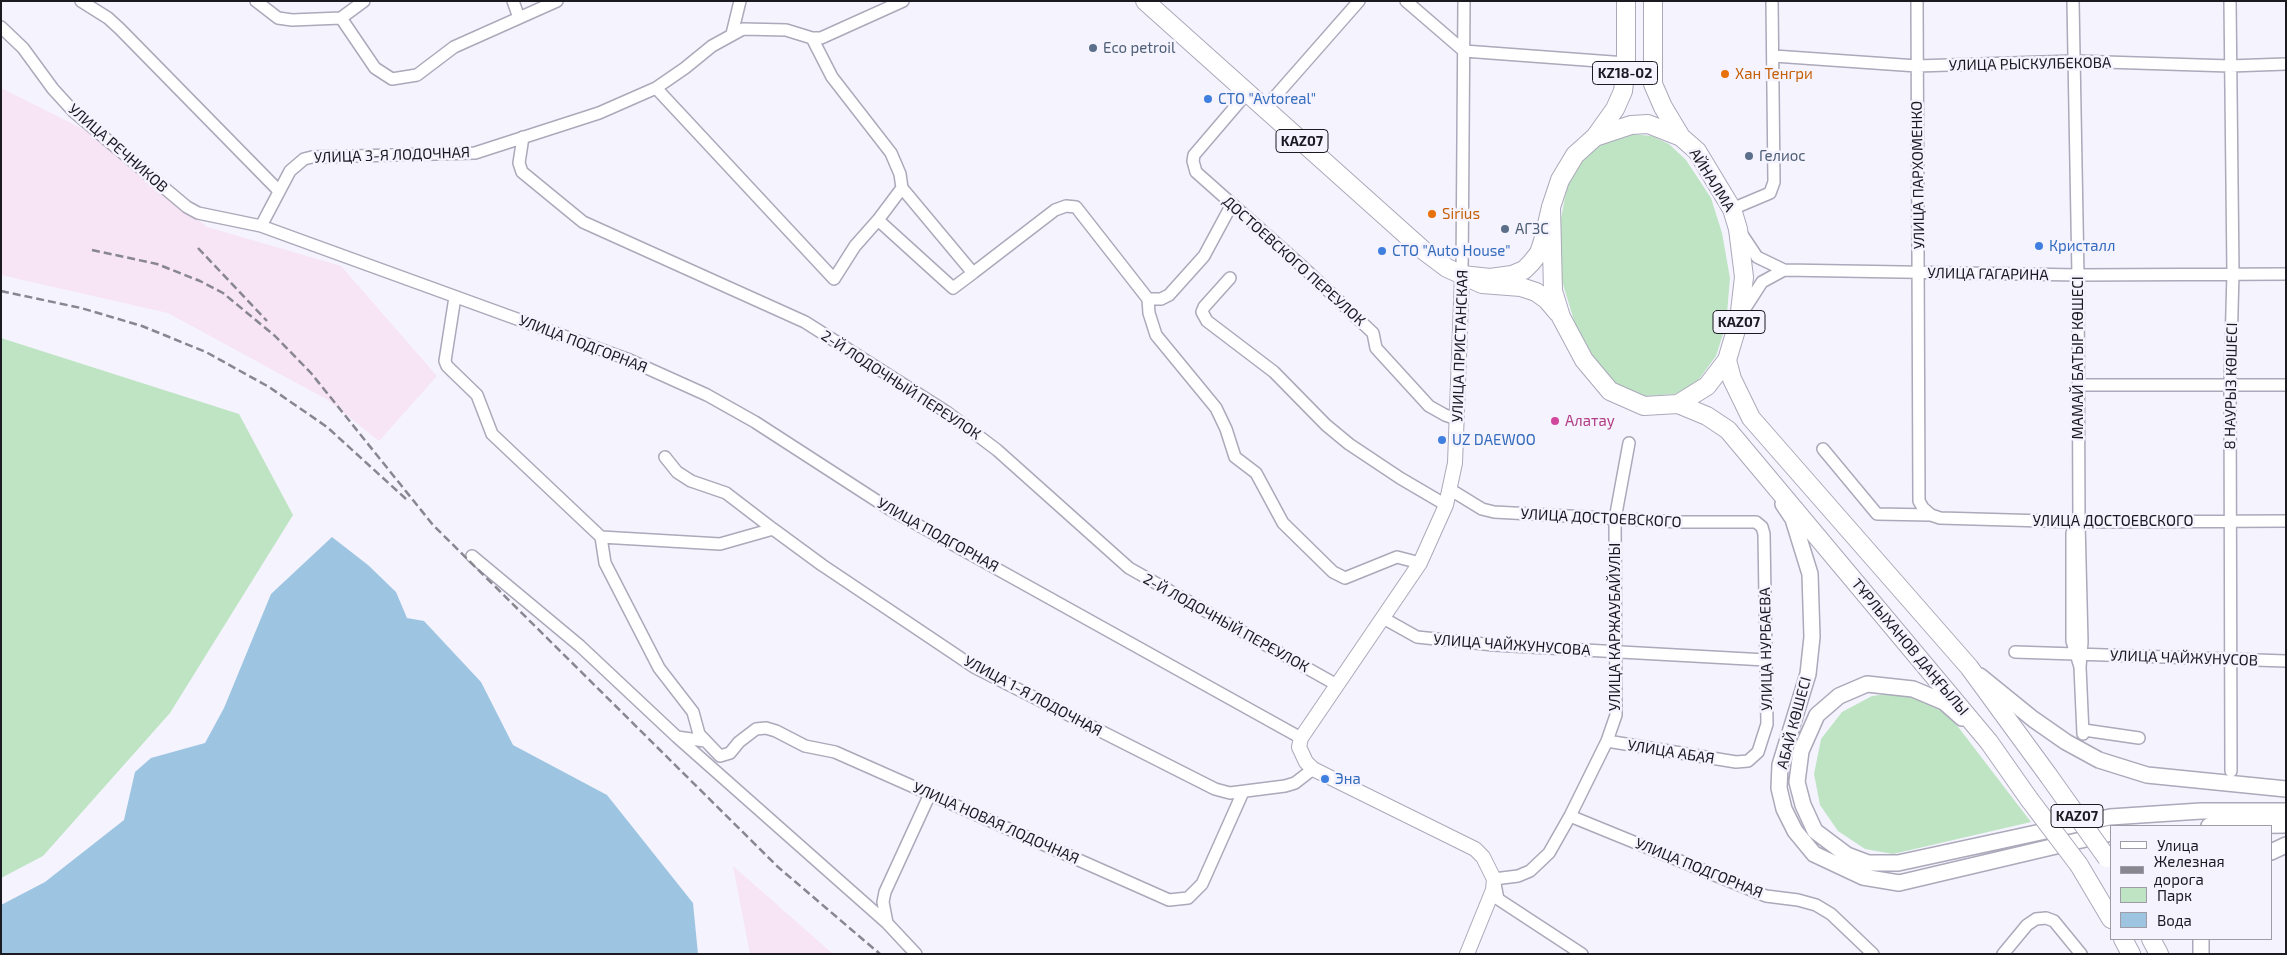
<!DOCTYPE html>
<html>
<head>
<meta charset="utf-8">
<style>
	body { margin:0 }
	#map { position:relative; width:2287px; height:955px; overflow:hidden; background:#f5f3fe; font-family:"Exo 2",sans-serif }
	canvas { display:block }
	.frame { position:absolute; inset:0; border:2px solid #1b1a21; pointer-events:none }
	.legend { position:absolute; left:2110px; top:825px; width:162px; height:115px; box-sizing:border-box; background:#f5f3fe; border:1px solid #9e9ca6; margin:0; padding:6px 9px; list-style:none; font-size:15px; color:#1b1a21 }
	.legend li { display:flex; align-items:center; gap:10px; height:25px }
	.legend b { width:25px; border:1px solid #9e9ca6 }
</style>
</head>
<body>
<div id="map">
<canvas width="2287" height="955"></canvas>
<div class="frame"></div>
<ul class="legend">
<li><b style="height:6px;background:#fff"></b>Улица</li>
<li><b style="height:6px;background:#888790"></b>Железная дорога</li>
<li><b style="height:14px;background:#bee4c4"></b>Парк</li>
<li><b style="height:14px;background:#9dc5e2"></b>Вода</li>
</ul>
</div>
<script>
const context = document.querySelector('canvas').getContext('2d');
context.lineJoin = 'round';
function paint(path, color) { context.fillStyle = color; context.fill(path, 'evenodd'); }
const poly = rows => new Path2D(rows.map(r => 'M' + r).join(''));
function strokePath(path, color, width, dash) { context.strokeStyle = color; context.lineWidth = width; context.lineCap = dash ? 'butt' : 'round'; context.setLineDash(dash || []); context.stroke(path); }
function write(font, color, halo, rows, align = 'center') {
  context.font = font + ' "Exo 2",sans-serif'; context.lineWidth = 5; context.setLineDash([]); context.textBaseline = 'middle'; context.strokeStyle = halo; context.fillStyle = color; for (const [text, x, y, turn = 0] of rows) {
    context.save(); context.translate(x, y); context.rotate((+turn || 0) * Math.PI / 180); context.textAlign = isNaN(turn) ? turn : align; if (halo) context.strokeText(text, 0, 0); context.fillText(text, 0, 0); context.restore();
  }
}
paint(poly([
	[1,88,83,129,207,227,341,266,437,376,379,441,328,400,168,313,1,275],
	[733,866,833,954,750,954]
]), '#f7e4f4');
paint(poly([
	[1631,134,1652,136,1669,144,1686,160,1711,198,1722,233,1730,278,1726,325,1716,356,1697,382,1675,394,1646,396,1617,385,1592,360,1576,327,1561,278,1560,224,1566,192,1574,171,1588,152,1605,140],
	[1,338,239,414,293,515,170,713,43,856,1,878],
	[1895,693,1924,698,1949,715,2031,822,1893,854,1865,849,1838,831,1820,805,1814,774,1821,739,1842,712,1872,696]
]), '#bee4c4');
paint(poly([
	[332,537,368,565,396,592,407,618,424,621,481,682,513,745,607,795,693,903,698,954,1,954,1,905,45,882,124,820,135,772,151,758,205,743,224,708,271,594]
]), '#9dc5e2');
const minor = poly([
	[81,1,108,18,120,29,279,191],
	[256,1,278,18,292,20,341,18,375,68,392,79,417,75,454,47,557,1],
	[513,1,519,18],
	[1406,1,1464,51,1626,63],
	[1917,1,1919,501,1923,508,1931,515,1940,518,2079,522,2286,521],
	[2073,1,2078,275,2079,522,2082,642,2080,667,2083,734],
	[2230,1,2233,273,2230,385,2231,771],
	[341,18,364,1],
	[1,27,23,48,53,89,74,112,187,207,198,213,261,226,627,359,707,395,755,422,891,510,1301,738],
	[732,34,740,1],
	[812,38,832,77,891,153,900,174,902,188,878,220],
	[1774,56,1917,66,2074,61,2230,66,2286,64],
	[656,88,834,279,855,246,878,220,953,288,973,273],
	[1247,93,1194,155,1193,161,1196,172,1304,268,1373,333,1376,348,1429,406,1445,415,1457,419],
	[1265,108,1359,1],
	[523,137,519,163,522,172,583,222,805,322,948,413,997,450,1129,568,1337,685],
	[902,188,973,273,1055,210,1066,206,1076,207,1148,299,1149,313,1156,335,1216,408,1226,429,1235,457,1256,473,1283,523,1333,572,1345,578,1397,557,1420,563],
	[1732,209,1770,193,1774,182,1772,1],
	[261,226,290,171,304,159,312,157,475,153,599,113,656,88,685,68,712,46,743,29,786,30,812,38,821,38,903,1],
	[1741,233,1757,257,1784,270,2078,275,2286,274],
	[1462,275,1464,1],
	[1230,278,1204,307,1202,312,1207,321,1274,372,1326,425,1349,444,1400,478,1446,505],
	[455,297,445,361,447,366,477,395,492,434,601,537,605,563,659,668,693,712,699,734,720,756,730,753,739,742,756,729,766,728,776,731,805,746,835,752,1169,900,1188,898,1202,884,1243,792],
	[1148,299,1161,299,1169,295,1204,256,1232,204],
	[1744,310,1762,282,1784,270],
	[2079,385,2286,385],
	[1823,449,1877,514,1931,515],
	[665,457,677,472,691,481,726,493,773,529],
	[1451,490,1482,509,1494,512,1679,522,1756,522,1762,527,1764,534,1767,724,1758,752,1748,761,1736,762,1607,741],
	[2072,533,2072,641,2080,667],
	[601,537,720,544,773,529,822,565,974,667,1215,789,1230,793,1285,786,1295,783,1313,769],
	[472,556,580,646,677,737],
	[1383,618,1417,637,1494,645,1766,660],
	[2015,652,2286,661],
	[2084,730,2139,738],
	[705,741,677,737,887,923],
	[1570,816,1766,896,1798,900,1816,905,1831,914,1873,954],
	[916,954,887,923,883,902,885,892,930,794],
	[1582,954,1498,899,1494,879,1518,876,1530,871,1549,853,1570,816,1607,741,1616,715,1615,519,1629,443],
	[2003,954,2027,925,2036,919,2046,918,2054,921,2081,954]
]);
const tertiary = poly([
	[1462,275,1455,463,1446,505,1420,563,1301,738,1299,747,1306,762,1313,769,1475,849,1483,857,1494,879,1493,890,1467,954]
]);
const secondary = poly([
	[1783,504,1793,519,1810,574,1812,637,1808,674,1780,765,1779,788,1784,809,1795,831,1814,854,1863,877,1899,883,2111,833],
	[1980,676,2033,719,2066,742,2099,760,2147,775,2286,789],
	[1962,718,1944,702,1913,689,1867,684,1839,696,1817,715,1801,751,1797,782,1803,805,1815,831,1847,855,1868,863,1898,863,2110,817,2201,811,2286,811],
	[2209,826,2286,825],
	[2271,852,2286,845],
	[2201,954,2201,939]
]);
const trunk = poly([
	[1145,1,1423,250,1447,268,1482,284,1521,287,1536,292,1547,300,1558,313],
	[1653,1,1653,84,1663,107,1681,137],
	[1595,137,1615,109,1623,91,1626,66,1626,1],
	[1462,275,1490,278,1512,275,1524,270,1531,263,1539,253,1543,241,1551,207,1560,180,1575,155,1595,137,1631,125,1648,124,1681,137,1697,151,1732,209,1738,229,1744,277,1739,320,1727,360,1707,386,1678,404,1644,406,1610,391,1584,360,1561,317,1553,291,1551,207],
	[1727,360,1732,379,1751,418,1969,667,2048,775],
	[1678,404,1707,416,1728,430,1989,742,2029,799],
	[2079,865,2111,919],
	[2123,939,2131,954],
	[2151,939,2159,954]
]);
strokePath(minor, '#aba9ba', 14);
strokePath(tertiary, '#aba9ba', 16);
strokePath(secondary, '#aba9ba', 18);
strokePath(trunk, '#aba9ba', 20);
strokePath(minor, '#fff', 11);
strokePath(tertiary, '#fff', 14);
strokePath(secondary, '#fff', 15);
strokePath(trunk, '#fff', 18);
strokePath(poly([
	[198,248,267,321],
	[92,250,157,264,200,281,223,293,275,336,311,373,433,525,778,867,880,954],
	[1,291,81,308,142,326,206,352,269,387,327,427,406,499]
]), '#888790', 2.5, [8, 4]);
const trunkBridge = poly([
	[2048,775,2107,858],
	[2029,799,2079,865]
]);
strokePath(trunkBridge, '#aba9ba', 20, []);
strokePath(trunkBridge, '#fff', 18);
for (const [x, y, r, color] of [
	[1093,48,5,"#5c6f8a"],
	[1725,74,5,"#e8710a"],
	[1208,99,5,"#3f7fe0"],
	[1749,156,5,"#5c6f8a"],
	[1432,214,5,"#e8710a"],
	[1505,229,5,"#5c6f8a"],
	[2039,246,5,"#3f7fe0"],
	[1382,251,5,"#3f7fe0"],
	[1555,421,5,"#d1479c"],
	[1442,440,5,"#3f7fe0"],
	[1325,779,5,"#3f7fe0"]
]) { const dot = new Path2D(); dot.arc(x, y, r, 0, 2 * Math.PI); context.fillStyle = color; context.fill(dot); strokePath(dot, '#f5f3fe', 2); }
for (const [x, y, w] of [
	[1625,73,65],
	[1302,141,52],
	[1739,322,52],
	[2077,816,52]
]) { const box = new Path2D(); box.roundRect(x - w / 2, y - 11.5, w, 23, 4); context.fillStyle = '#f5f3fe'; context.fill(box); strokePath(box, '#1b1a21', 1); }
write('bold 14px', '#1b1a21', null, [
	["KZ18-02",1625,73],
	["KAZ07",1302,141],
	["KAZ07",1739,322],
	["KAZ07",2077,816]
]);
write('15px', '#4e5e75', '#f5f3fe', [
	["Eco petroil",1103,48],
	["Гелиос",1759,156],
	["АГЗС",1515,229]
], 'left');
write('15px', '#1b1a21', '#f5f3fe', [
	["УЛИЦА РЫСКУЛБЕКОВА",2030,64,-1],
	["УЛИЦА РЕЧНИКОВ",118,148,41],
	["УЛИЦА 3-Я ЛОДОЧНАЯ",392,155,-2],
	["УЛИЦА ПАРХОМЕНКО",1918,175,-91],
	["АЙНАЛМА",1712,180,58],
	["ДОСТОЕВСКОГО ПЕРЕУЛОК",1294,261,42],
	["УЛИЦА ГАГАРИНА",1988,274,1],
	["УЛИЦА ПОДГОРНАЯ",583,344,21],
	["УЛИЦА ПРИСТАНСКАЯ",1460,346,-88],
	["МАМАЙ БАТЫР КӨШЕСІ",2078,358,-90],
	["2-Й ЛОДОЧНЫЙ ПЕРЕУЛОК",901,385,33],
	["8 НАУРЫЗ КӨШЕСІ",2231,386,-89],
	["УЛИЦА ДОСТОЕВСКОГО",1601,518,3],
	["УЛИЦА ДОСТОЕВСКОГО",2113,521],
	["УЛИЦА ПОДГОРНАЯ",938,535,29],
	["2-Й ЛОДОЧНЫЙ ПЕРЕУЛОК",1226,623,29],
	["УЛИЦА КАРЖАУБАЙУЛЫ",1615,627,-90],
	["УЛИЦА ЧАЙЖУНУСОВА",1512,645,4],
	["ТҰРЛЫХАНОВ ДАҢҒЫЛЫ",1910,647,50],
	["УЛИЦА НУРБАЕВА",1766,649,-91],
	["УЛИЦА ЧАЙЖУНУСОВ",2184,658,2],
	["УЛИЦА 1-Я ЛОДОЧНАЯ",1033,696,28],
	["АБАЙ КӨШЕСІ",1794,723,-75],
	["УЛИЦА АБАЯ",1671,752,9],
	["УЛИЦА НОВАЯ ЛОДОЧНАЯ",996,823,24],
	["УЛИЦА ПОДГОРНАЯ",1699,868,22]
]);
write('15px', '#c56008', '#f5f3fe', [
	["Хан Тенгри",1735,74],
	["Sirius",1442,214]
], 'left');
write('15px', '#366cbe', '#f5f3fe', [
	["СТО \"Avtoreal\"",1218,99],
	["Кристалл",2049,246],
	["СТО \"Auto House\"",1392,251],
	["UZ DAEWOO",1452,440],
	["Эна",1335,779]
], 'left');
write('15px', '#b23c85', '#f5f3fe', [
	["Алатау",1565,421]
], 'left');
</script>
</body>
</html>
